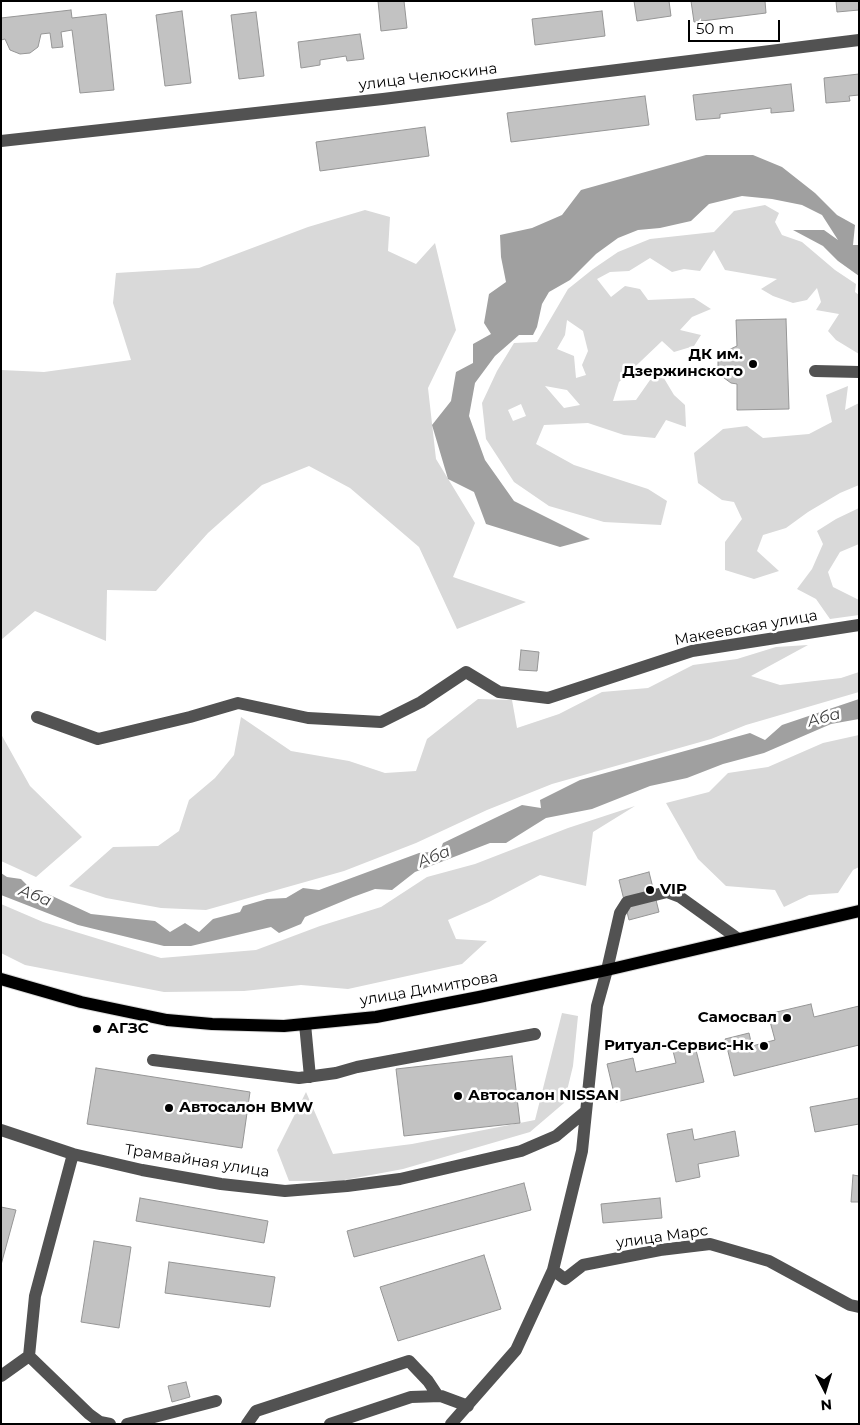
<!DOCTYPE html>
<html>
<head>
<meta charset="utf-8">
<style>
	body { margin:0 }
	#map { position:relative; width:860px; height:1425px; overflow:hidden; background:#fff; font-family:Montserrat,sans-serif }
	canvas { display:block }
	.frame { position:absolute; inset:0; border:2px solid #000; pointer-events:none }
	.north { position:absolute; left:800px; top:1365px; width:50px; height:50px; -webkit-text-stroke:4px #fff; paint-order:stroke; rotate:175deg; font-size:14px; font-weight:700; line-height:20px; text-align:center; color:#000 }
	.north::after { content:''; display:block; margin:auto; width:18px; height:22px; background:#000; clip-path:polygon(50% 0,100% 100%,50% 72%,0 100%) }
	.scale { position:absolute; left:688px; top:20px; width:92px; height:22px; box-sizing:border-box; border:2px solid #000; border-top:0; padding-left:6px; font-size:15px; line-height:18px; white-space:nowrap; color:#000; -webkit-text-stroke:4px #fff; paint-order:stroke }
</style>
</head>
<body>
<div id="map">
<canvas width="860" height="1425"></canvas>
<div class="frame"></div>
<div class="north">N</div>
<div class="scale">50 m</div>
</div>
<script>
const context = document.querySelector('canvas').getContext('2d');
context.lineJoin = 'round';
function paint(path, color) { context.fillStyle = color; context.fill(path, 'evenodd'); }
const poly = rows => new Path2D(rows.map(r => 'M' + r).join(''));
function strokePath(path, color, width, dash) { context.strokeStyle = color; context.lineWidth = width; context.lineCap = dash ? 'butt' : 'round'; context.setLineDash(dash || []); context.stroke(path); }
function write(font, color, halo, rows, align = 'center') {
  context.font = font + ' Montserrat,sans-serif'; context.lineWidth = 5; context.setLineDash([]); context.textBaseline = 'middle'; context.strokeStyle = halo; context.fillStyle = color; for (const [text, x, y, turn = 0] of rows) {
    context.save(); context.translate(x, y); context.rotate((+turn || 0) * Math.PI / 180); context.textAlign = isNaN(turn) ? turn : align; if (halo) context.strokeText(text, 0, 0); context.fillText(text, 0, 0); context.restore();
  }
}
paint(poly([
	[765,205,779,213,775,222,782,235,802,242,835,270,856,284,855,292,859,295,859,354,836,340,828,331,839,314,816,310,821,302,817,288,807,300,793,303,773,296,761,289,777,279,725,270,714,250,700,271,684,269,672,272,650,258,629,271,610,272,597,279,611,297,625,286,640,289,648,300,694,298,711,309,692,317,680,330,701,335,694,346,674,352,662,341,619,382,613,401,636,400,650,380,662,375,674,395,685,405,686,427,666,420,655,438,624,435,588,423,544,425,536,444,574,465,648,489,667,501,661,525,604,522,549,506,514,482,486,439,482,403,497,371,514,343,537,342,568,289,593,269,618,252,650,239,714,232,734,211],
	[567,320,583,331,588,351,582,365,586,375,576,378,574,356,557,349,565,335],
	[545,386,567,390,580,405,564,408],
	[521,404,526,416,513,421,508,410],
	[365,210,390,217,388,251,416,264,435,243,456,330,428,388,436,459,475,523,453,577,526,602,457,629,419,547,350,488,309,466,262,485,208,533,156,591,107,590,106,641,35,611,1,640,1,370,44,372,131,360,113,303,116,273,199,268,308,227],
	[848,386,845,410,859,403,859,485,840,493,808,512,786,528,763,535,757,551,779,571,754,579,725,570,725,542,742,519,734,502,722,500,698,483,694,453,723,429,747,426,763,438,809,434,832,422,826,395],
	[859,508,859,544,840,552,828,572,833,587,859,600,859,615,830,619,816,599,797,589,812,569,823,544,817,531,836,519],
	[808,645,751,676,780,685,841,678,859,672,859,692,746,725,711,739,552,784,487,810,416,843,344,871,206,910,161,908,106,898,69,886,113,847,158,846,179,831,189,800,215,778,234,755,241,717,291,751,349,761,385,773,416,771,427,739,478,699,512,700,517,728,559,714,602,692,648,688,693,665,737,659,776,647],
	[1,734,30,786,82,837,36,877,1,861],
	[859,735,859,867,853,870,838,893,809,895,784,907,775,890,726,886,698,859,666,803,709,792,728,773,768,767,823,743],
	[635,806,593,832,586,886,540,875,489,902,448,920,456,939,487,941,462,964,348,989,301,985,244,991,164,992,25,965,1,953,1,904,43,922,161,958,256,950,320,926,381,907,427,877,475,864,568,828],
	[562,1013,578,1016,573,1066,564,1103,530,1132,403,1169,339,1181,289,1181,277,1150,306,1092,333,1154,412,1144,535,1120]
]), '#d9d9d9');
paint(poly([
	[706,155,753,155,782,167,815,193,837,215,855,225,853,245,859,245,859,276,838,261,823,246,793,230,824,230,838,240,822,215,802,205,772,199,742,196,709,204,691,221,660,228,638,230,618,238,596,254,570,280,549,292,542,304,537,327,533,335,519,335,495,356,475,383,469,416,485,460,514,501,590,539,560,547,486,524,474,492,448,479,432,425,451,401,456,372,473,363,473,344,491,334,484,323,489,294,506,282,501,257,500,235,532,228,562,215,581,190],
	[859,699,859,719,831,724,764,753,723,764,687,778,650,786,592,809,546,818,506,843,490,843,415,872,392,890,375,889,353,897,305,917,301,924,279,933,271,927,191,946,164,946,78,925,1,895,1,873,7,877,21,879,33,891,50,895,91,914,155,921,170,932,185,923,199,932,213,919,240,912,243,906,267,899,286,898,303,888,319,890,419,853,440,851,443,843,522,805,541,808,540,800,580,780,750,733,765,740,782,725]
]), '#a0a0a0');
const building = poly([
	[378,1,404,1,407,28,381,31,378,1],
	[634,1,669,1,671,16,637,21,634,1],
	[691,1,765,1,766,13,694,22,691,1],
	[836,1,859,1,859,10,837,12,836,1],
	[71,10,72,18,106,14,114,90,80,93,72,30,61,32,63,47,52,48,50,33,41,34,38,47,30,53,20,54,10,50,5,39,1,40,1,18,71,10],
	[182,11,191,83,165,86,156,15,182,11],
	[602,11,605,36,535,45,532,19,602,11],
	[256,12,264,76,239,79,231,15,256,12],
	[360,34,364,59,347,61,346,56,320,60,320,65,301,68,298,42,360,34],
	[859,74,859,95,849,96,850,101,826,103,824,78,859,74],
	[791,84,794,111,771,113,771,108,720,114,720,118,696,120,693,95,791,84],
	[645,96,649,125,511,142,507,113,645,96],
	[425,127,429,156,320,171,316,142,425,127],
	[786,319,789,409,737,410,737,384,731,383,720,375,718,366,718,361,724,352,737,346,736,320,786,319],
	[521,650,539,652,537,671,519,670,521,650],
	[649,872,659,912,629,920,619,880,649,872],
	[811,1004,814,1017,859,1006,859,1045,734,1076,725,1039,749,1033,752,1046,775,1040,768,1014,811,1004],
	[695,1046,704,1082,616,1102,607,1064,633,1058,636,1072,676,1063,673,1051,695,1046],
	[512,1056,520,1123,404,1136,396,1069,512,1056],
	[96,1068,250,1092,242,1148,87,1124,96,1068],
	[859,1098,859,1124,815,1132,810,1107,859,1098],
	[692,1129,694,1140,735,1131,739,1156,698,1164,700,1177,676,1182,667,1134,692,1129],
	[853,1175,859,1176,859,1202,851,1202,853,1175],
	[524,1183,531,1210,354,1257,347,1231,524,1183],
	[140,1198,268,1221,264,1243,136,1221,140,1198],
	[660,1198,662,1218,603,1223,601,1204,660,1198],
	[1,1207,16,1210,1,1265,1,1207],
	[94,1241,131,1247,119,1328,81,1322,94,1241],
	[484,1255,501,1309,398,1341,380,1287,484,1255],
	[169,1262,275,1277,270,1307,165,1293,169,1262],
	[186,1382,190,1397,172,1402,168,1386,186,1382]
]);
paint(building, '#c2c2c2');
strokePath(building, '#969696', 1);
const major = poly([
	[1,979,81,1002,167,1020,212,1024,284,1026,376,1017,479,997,607,970,859,911]
]);
strokePath(major, '#dbdbdb', 14);
strokePath(poly([
	[1,141,383,99,859,40],
	[815,371,859,372],
	[37,717,98,739,190,717,238,703,308,718,381,722,421,702,466,672,499,692,548,698,692,651,859,625],
	[305,1024,310,1077],
	[153,1060,299,1078,336,1073,357,1067,535,1034],
	[1,1130,73,1154,142,1170,221,1184,285,1191,347,1186,400,1179,521,1151,556,1136,586,1111],
	[553,1270,565,1279,583,1265,660,1250,710,1244,769,1261,850,1305,859,1307],
	[29,1356,35,1296,73,1154],
	[1,1376,29,1356,89,1414,100,1422,110,1424],
	[127,1424,216,1401],
	[247,1424,256,1411,409,1361,428,1381,438,1396],
	[330,1424,411,1397,441,1396,468,1406],
	[451,1424,516,1350,553,1270,582,1151,597,1006,607,970,620,913,627,902,667,892,680,897,737,938]
]), '#525252', 12);
strokePath(major, '#000', 12);
for (const [x, y, r, color] of [
	[753,364,5,"#000"],
	[650,890,5,"#000"],
	[787,1018,5,"#000"],
	[97,1029,5,"#000"],
	[764,1046,5,"#000"],
	[458,1096,5,"#000"],
	[169,1108,5,"#000"]
]) { const dot = new Path2D(); dot.arc(x, y, r, 0, 2 * Math.PI); context.fillStyle = color; context.fill(dot); strokePath(dot, '#fff', 2); }
write('15px', '#000', '#fff', [
	["улица Челюскина",428,77,-7],
	["Макеевская улица",746,628,-10],
	["улица Димитрова",429,989,-10],
	["Трамвайная улица",197,1161,9],
	["улица Марс",662,1237,-8]
]);
write('bold 15px', '#000', '#fff', [
	["ДК им.",743,355,"right"],
	["Дзержинского",743,372,"right"],
	["VIP",660,890],
	["Самосвал",777,1018,"right"],
	["АГЗС",107,1029],
	["Ритуал-Сервис-Нк",754,1046,"right"],
	["Автосалон NISSAN",468,1096],
	["Автосалон BMW",179,1108]
], 'left');
write('italic 16px', '#414141', '#fff', [
	["Аба",824,718,-15],
	["Аба",434,857,-22],
	["Аба",35,896,21]
]);
</script>
</body>
</html>
